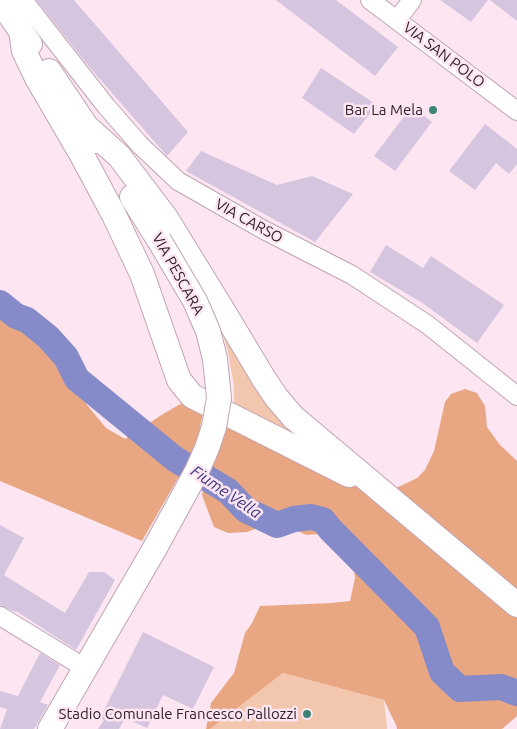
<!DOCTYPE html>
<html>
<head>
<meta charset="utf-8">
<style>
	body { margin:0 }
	canvas { display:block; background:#fde5f2 }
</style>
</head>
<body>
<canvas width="517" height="729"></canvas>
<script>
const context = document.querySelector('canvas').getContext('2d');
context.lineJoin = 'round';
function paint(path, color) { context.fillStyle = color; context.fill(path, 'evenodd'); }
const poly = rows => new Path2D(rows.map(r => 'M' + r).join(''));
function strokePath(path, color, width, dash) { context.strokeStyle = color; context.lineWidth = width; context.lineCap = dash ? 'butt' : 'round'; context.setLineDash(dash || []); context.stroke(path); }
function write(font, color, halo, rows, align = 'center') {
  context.font = font + ' Ubuntu,sans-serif'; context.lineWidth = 5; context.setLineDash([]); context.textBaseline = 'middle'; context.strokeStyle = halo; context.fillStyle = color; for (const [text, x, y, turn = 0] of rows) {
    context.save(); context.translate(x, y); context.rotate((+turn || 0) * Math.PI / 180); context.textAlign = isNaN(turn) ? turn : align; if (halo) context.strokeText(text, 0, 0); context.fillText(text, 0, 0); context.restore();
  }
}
paint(poly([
	[216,312,343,465,234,410,234,386,228,351],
	[283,673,384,700,387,729,210,729]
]), '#f3c7ae');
paint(poly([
	[0,309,22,328,40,338,61,360,80,389,87,405,106,428,125,439,163,414,184,402,203,413,198,437,190,457,142,541,0,481],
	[465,389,477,393,485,406,487,427,500,445,517,461,517,604,388,492,417,478,425,470,434,451,445,402,451,394],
	[229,423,349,481,384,501,517,612,517,716,502,729,397,729,396,725,384,700,283,673,210,729,206,729,211,703,234,673,245,633,252,623,260,606,332,603,350,601,355,578,353,565,335,541,318,534,306,535,294,529,284,518,247,532,228,533,214,527,202,495,211,464,218,454]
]), '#e8a782');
strokePath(poly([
	[0,303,16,316,27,320,48,337,66,357,77,379,175,459,228,491,246,510,277,525,294,519,311,517,323,520,330,529,427,627,442,672,460,689,501,687,517,693]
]), '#858ac8', 26);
paint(poly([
	[36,0,74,0,188,132,167,156,91,69],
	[276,0,336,0,398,47,375,76],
	[440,0,488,0,471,22],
	[490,0,517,0,517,21],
	[321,68,377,105,354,134,302,98],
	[412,106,432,122,395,171,374,156],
	[485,124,517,149,517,164,509,174,496,163,475,190,449,171],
	[201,151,277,185,312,176,353,194,315,242,186,171],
	[386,245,423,268,431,256,504,305,477,343,421,302,370,272],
	[0,525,24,538,4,575,65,613,89,572,104,572,115,580,76,650,16,611,15,612,0,605],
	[143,632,214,667,193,709,163,695,147,728,125,718,119,729,98,729,104,720,100,718],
	[40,653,60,665,40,702,48,705,34,729,0,729,7,709,0,707,0,691,18,696]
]), '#d5c5df');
const street = poly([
	[23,0,106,106,140,145,178,181,264,230,352,275,428,325,517,396],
	[370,0,517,111],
	[397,20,412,0],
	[0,616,85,668]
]);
const secondary = poly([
	[0,1,30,44],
	[21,31,24,51,37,78,83,157,114,215,142,274,179,380,192,396,349,475],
	[49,71,96,141],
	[89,129,119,156,166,218,222,309,264,379,276,397,293,417,517,605],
	[132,197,159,240],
	[50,729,155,548]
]);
strokePath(street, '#c0a4b3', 20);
strokePath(secondary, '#c0a4b3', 26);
strokePath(street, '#fff', 18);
strokePath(secondary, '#fff', 24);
const secondaryBridge = poly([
	[155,548,197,471,207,448,214,427,219,398,215,359,208,331,195,301,159,240]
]);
strokePath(secondaryBridge, '#c0a4b3', 26, []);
strokePath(secondaryBridge, '#fff', 24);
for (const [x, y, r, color] of [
	[433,110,5,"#3d8277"],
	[307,714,5,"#3d8277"]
]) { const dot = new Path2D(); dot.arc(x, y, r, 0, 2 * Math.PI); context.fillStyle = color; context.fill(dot); strokePath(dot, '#fde5f2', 2); }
write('15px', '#2f242a', '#fde5f2', [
	["VIA SAN POLO",444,55,37],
	["VIA CARSO",249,221,29],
	["VIA PESCARA",178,274,61]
]);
write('15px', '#2f242a', '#fde5f2', [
	["Bar La Mela",423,110],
	["Stadio Comunale Francesco Pallozzi",297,714]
], 'right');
write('italic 16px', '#383680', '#fde5f2', [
	["Fiume Vella",226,492,34]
]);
</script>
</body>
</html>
